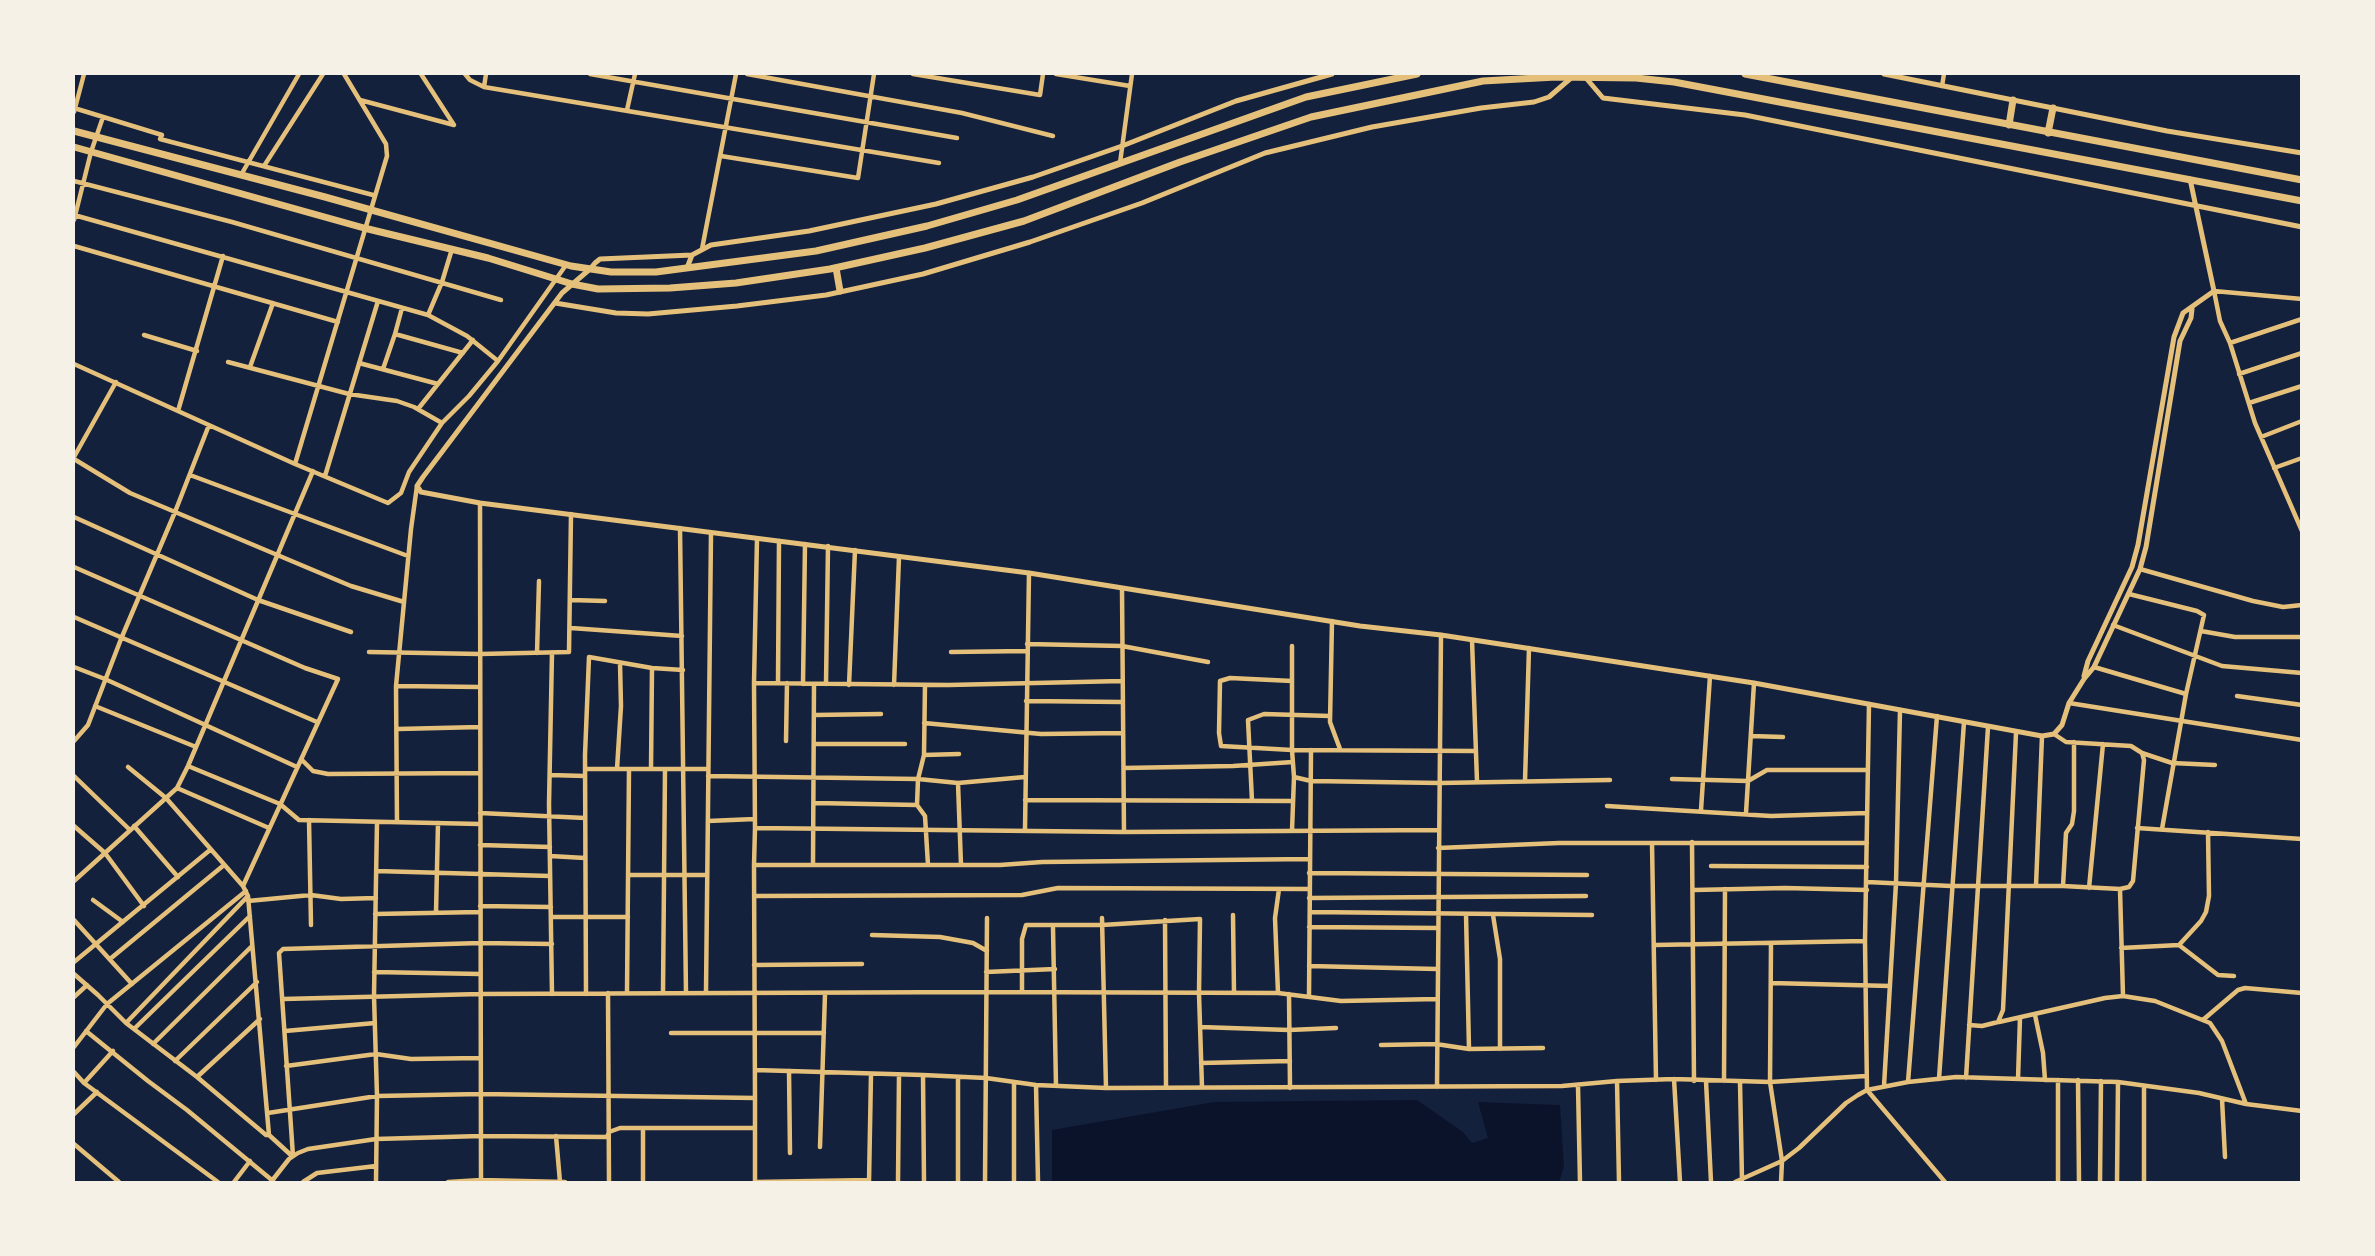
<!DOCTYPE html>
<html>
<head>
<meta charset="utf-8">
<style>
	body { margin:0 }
	#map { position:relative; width:2375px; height:1256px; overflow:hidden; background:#14213d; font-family:Arial,sans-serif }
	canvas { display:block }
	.frame { position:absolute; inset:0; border:75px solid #f6f1e7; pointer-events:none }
</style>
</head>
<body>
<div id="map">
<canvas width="2375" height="1256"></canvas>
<div class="frame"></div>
</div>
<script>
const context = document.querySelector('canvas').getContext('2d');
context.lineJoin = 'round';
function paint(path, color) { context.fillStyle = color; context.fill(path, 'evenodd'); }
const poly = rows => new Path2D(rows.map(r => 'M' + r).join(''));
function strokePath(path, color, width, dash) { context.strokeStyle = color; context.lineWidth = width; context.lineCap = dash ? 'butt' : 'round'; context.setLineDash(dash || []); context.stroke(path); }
paint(poly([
	[1417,1100,1463,1132,1472,1143,1488,1138,1478,1102,1560,1105,1564,1167,1559,1182,1052,1182,1052,1130,1214,1102]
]), '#0b132b');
strokePath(poly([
	[421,74,454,125],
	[465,74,470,80,484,87,939,163],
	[590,74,957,138],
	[747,74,962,113,1053,136],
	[913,74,1040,95,1043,74],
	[1056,74,1130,86],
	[1942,86,1944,74],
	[484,87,486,74],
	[360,100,454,125],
	[74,108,162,135,160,139,373,195],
	[627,110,635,74],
	[74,112,84,74],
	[721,156,858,178,874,74],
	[1120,163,1132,74],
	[264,166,323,74],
	[241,175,299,74],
	[74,181,232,222,501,300],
	[74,215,428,315,467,336,498,361],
	[74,220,91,152,103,117],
	[74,246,338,322],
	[702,249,736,74],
	[2302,299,2214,291,2220,321,2230,343,2255,423,2302,531],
	[428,315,442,282,452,249],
	[395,334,402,308],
	[144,335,197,351],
	[2230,343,2302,319],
	[228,362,349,394,397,401,414,407,442,423],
	[359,363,438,384],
	[74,364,295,464,388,503,401,493,409,472,442,423,469,396,498,361,566,265],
	[250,367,273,303],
	[383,369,395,334,463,353],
	[2239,374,2302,353],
	[2249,403,2302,386],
	[418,409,473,340],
	[178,411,223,256],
	[2261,437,2302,421],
	[74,457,116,382],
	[74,459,130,493,351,586,404,602],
	[295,464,387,156,386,144,344,74],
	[2274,468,2302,458],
	[190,475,408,556],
	[325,476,378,301],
	[480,503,481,1182],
	[74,517,258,600,351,632],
	[680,528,686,993],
	[757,539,754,683,755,828,754,865,755,1098,755,1182,869,1180],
	[74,567,305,668,338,679,243,886],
	[2140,569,2253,601,2283,607,2302,605],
	[1122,589,1124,832],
	[2129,594,2197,611,2204,615,2186,694,2162,829],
	[571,600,605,601],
	[74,617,317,722],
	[1332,621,1330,722,1340,749],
	[2113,625,2222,666,2302,673],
	[571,628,682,636],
	[2201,631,2235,637,2302,637],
	[1472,640,1477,781],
	[1027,644,1122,646,1208,662],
	[1292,646,1292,750,1294,777,1292,831],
	[369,652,480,654,569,652,571,514],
	[951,652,1027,651],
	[537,653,539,581],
	[552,653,549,804,552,994],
	[74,667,105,679,297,767],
	[2094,667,2186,694],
	[1292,681,1230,678,1220,681,1219,733,1221,746,1292,750,1476,751],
	[754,683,949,685,1122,681],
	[778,683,779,541],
	[803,684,805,544],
	[826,684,828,546],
	[849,685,855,550],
	[894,685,899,557],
	[925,685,924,755,918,779,917,805,925,816,928,865],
	[397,686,480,687],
	[2237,696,2302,705],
	[1026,701,1122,702],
	[2069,703,2302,740],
	[1869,704,1865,941,1867,1090,1945,1182],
	[95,706,196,747],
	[815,715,881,714],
	[924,723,1041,734,1123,733],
	[398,729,480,727],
	[1751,736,1783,737],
	[74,741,88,725,121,639,175,512,209,425],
	[786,741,787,683],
	[815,744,905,744],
	[2142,753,2172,763,2215,765],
	[924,755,959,754],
	[301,759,313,771,328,774,480,773],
	[188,766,280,804,299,820,480,824],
	[1124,768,1233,766,1293,762],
	[585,769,708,769],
	[617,769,621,706,620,663],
	[651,769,652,668],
	[550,775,585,776],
	[74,776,130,830],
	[708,776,918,779,958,783,1025,777],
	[1294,777,1311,781,1440,783,1610,780],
	[1672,779,1748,781,1767,770,1867,770],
	[1525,781,1529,648],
	[958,783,961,865],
	[177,788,269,828],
	[1025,800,1293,801],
	[1252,801,1248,720,1264,714,1330,716],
	[815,803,917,805],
	[1607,806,1771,816,1867,813],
	[1701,810,1710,676],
	[480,813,585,818],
	[1746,813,1754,683],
	[309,820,311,925],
	[708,821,755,819],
	[397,822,396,686,411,529,417,486],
	[74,826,105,853,144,906],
	[134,826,178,877],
	[755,828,1124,832,1439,830],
	[2137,828,2302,839],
	[1025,829,1029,573],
	[1692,842,1694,1081],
	[1652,843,1656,1080],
	[480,845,550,847],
	[1438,848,1559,843,1867,843],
	[550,856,585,858],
	[754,865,1000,865,1042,862,1309,859],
	[813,865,814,684],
	[1711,866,1867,867],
	[376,871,550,876],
	[1309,873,1587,875],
	[628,875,707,875],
	[74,881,177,788,188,766,313,471],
	[1867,882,1951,886,2063,886,2120,889,2129,887,2133,881,2144,760,2142,753,2131,746,2066,742,2054,734],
	[2036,886,2042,736],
	[2063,886,2066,833,2072,824,2074,811,2074,742],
	[2089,888,2103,744],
	[2120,889,2123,996],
	[1694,890,1785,888,1867,890],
	[754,896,1022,895,1058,888,1309,889],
	[1309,898,1586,896],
	[93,900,123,922],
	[248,901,311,895,341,899,376,898],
	[480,906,551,907],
	[1310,912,1592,915],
	[436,913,438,823],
	[375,914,480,912],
	[1466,914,1469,1049],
	[1233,915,1234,993],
	[1493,915,1500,959,1500,1049],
	[551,917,628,917],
	[1102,918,1106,1088],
	[74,920,132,984],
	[1165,920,1166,1087],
	[1309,927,1437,928],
	[1053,928,1056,1086],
	[872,935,940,937,973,943,987,951],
	[1771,943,1770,1082,1782,1161,1781,1182],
	[1655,945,1865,941],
	[2179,945,2218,975,2234,976],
	[2121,948,2179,945,2201,921,2206,912,2209,896,2208,832],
	[110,959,224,865],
	[74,962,210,850],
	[754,965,862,964],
	[1309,966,1437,969],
	[374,972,480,974],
	[986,972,1055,969],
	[74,974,98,995,126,1023,197,1077,266,1135,269,1135,248,896,243,886,166,798,128,767],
	[1771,983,1890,986],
	[706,992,711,533],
	[1022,992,1022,939,1026,925,1102,925,1200,919,1199,994,1202,1087],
	[608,993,609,1182],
	[627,993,629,769],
	[663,993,665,769],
	[1278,993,1275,918,1279,889],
	[586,994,585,755,589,657,652,668,683,670],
	[1289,994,1290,1088],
	[1309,996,1311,750],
	[74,997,87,985],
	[283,999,480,994,986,992,1278,993,1341,1001,1437,999],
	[2035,1015,2043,1053,2045,1080],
	[2204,1019,2238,990,2245,988,2302,993],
	[1999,1022,2105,998,2123,996,2155,1001,2210,1023,2222,1041,2246,1104],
	[126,1023,248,896],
	[1969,1025,1982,1026,1998,1022,2003,1010,2016,733],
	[1200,1027,1289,1030,1336,1028],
	[134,1029,250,916],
	[86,1031,148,1081,187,1110,273,1181],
	[285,1031,375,1023],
	[671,1033,824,1033],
	[153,1044,252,946],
	[1381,1045,1436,1044,1469,1049,1543,1048],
	[74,1047,107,1004,246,891],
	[175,1061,257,982],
	[1201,1063,1290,1061],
	[286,1066,376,1054,411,1059,480,1058],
	[755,1070,923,1075,986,1078,1036,1085,1106,1088,1562,1086,1617,1081,1674,1079,1770,1082,1866,1076],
	[789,1071,790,1153],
	[74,1072,84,1083,218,1182],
	[923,1075,924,1182],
	[197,1077,260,1019],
	[1966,1078,1988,727],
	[1674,1079,1680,1182],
	[1939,1079,1964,722],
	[2018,1079,2020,1018],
	[2058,1080,2058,1182],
	[2078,1080,2079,1182],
	[1617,1081,1619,1182],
	[1706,1081,1711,1182],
	[1724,1081,1725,889],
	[1014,1082,1014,1182],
	[1740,1082,1742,1180],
	[1908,1082,1937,716],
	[84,1083,113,1051],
	[1036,1085,1038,1182],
	[1578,1086,1580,1182],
	[1884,1086,1896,883,1900,710],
	[1437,1087,1441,635],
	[2222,1099,2225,1157],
	[268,1113,377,1096,481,1094,755,1098],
	[74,1114,97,1092],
	[643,1128,643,1182],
	[269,1135,292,1156],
	[556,1136,560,1182],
	[74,1144,119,1182],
	[820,1147,825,994],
	[293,1156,279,953,283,949,480,943,552,944],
	[234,1182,250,1161],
	[271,1182,289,1159,298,1153,308,1149,376,1139,481,1136,607,1137,609,1132,620,1128,755,1128],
	[303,1182,317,1173,376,1166],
	[376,1182,377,1096,374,996,377,822],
	[448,1182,481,1180,565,1182],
	[869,1182,871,1074],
	[898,1182,899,1075],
	[958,1182,958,1078],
	[985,1182,987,918],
	[1735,1182,1782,1161,1799,1148,1846,1103,1858,1095,1867,1090,1908,1082,1956,1077,2118,1082,2199,1093,2246,1104,2302,1111],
	[2100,1182,2101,1081],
	[2117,1182,2118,1082],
	[2144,1182,2144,1086]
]), '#e5c07b', 4.5);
strokePath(poly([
	[1884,74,2167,131,2302,153],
	[1586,78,1603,98,1745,115,2302,227],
	[692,255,600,259,595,263,590,269,562,293,423,477,417,486,421,492,480,503,1029,573,1360,626,1441,635,1754,683,2042,736,2054,734,2062,725,2069,703,2084,679,2094,667,2140,569,2146,547,2180,341,2191,318,2192,309],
	[687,268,692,255,711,245,809,231,936,204,1033,177,1122,146,1236,101,1332,74],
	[555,303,616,313,648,314,737,306,826,295,923,274,1030,242,1142,203,1265,153,1372,127,1481,108,1534,102,1549,97,1571,78],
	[2084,676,2088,661,2132,567,2138,545,2174,337,2183,313,2214,291,2190,179]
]), '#e5c07b', 5);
strokePath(poly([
	[1745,74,2302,180],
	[2009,125,2013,100],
	[74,131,325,197,571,266,611,272,656,272,816,251,927,226,1017,200,1306,97,1417,74],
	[2048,133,2053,108],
	[74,147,364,228,488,258,572,284,598,289,670,288,736,283,830,269,925,248,1024,221,1180,162,1311,117,1483,81,1556,77,1636,78,1674,82,2302,201],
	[836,268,840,291]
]), '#e5c07b', 7);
</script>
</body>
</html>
